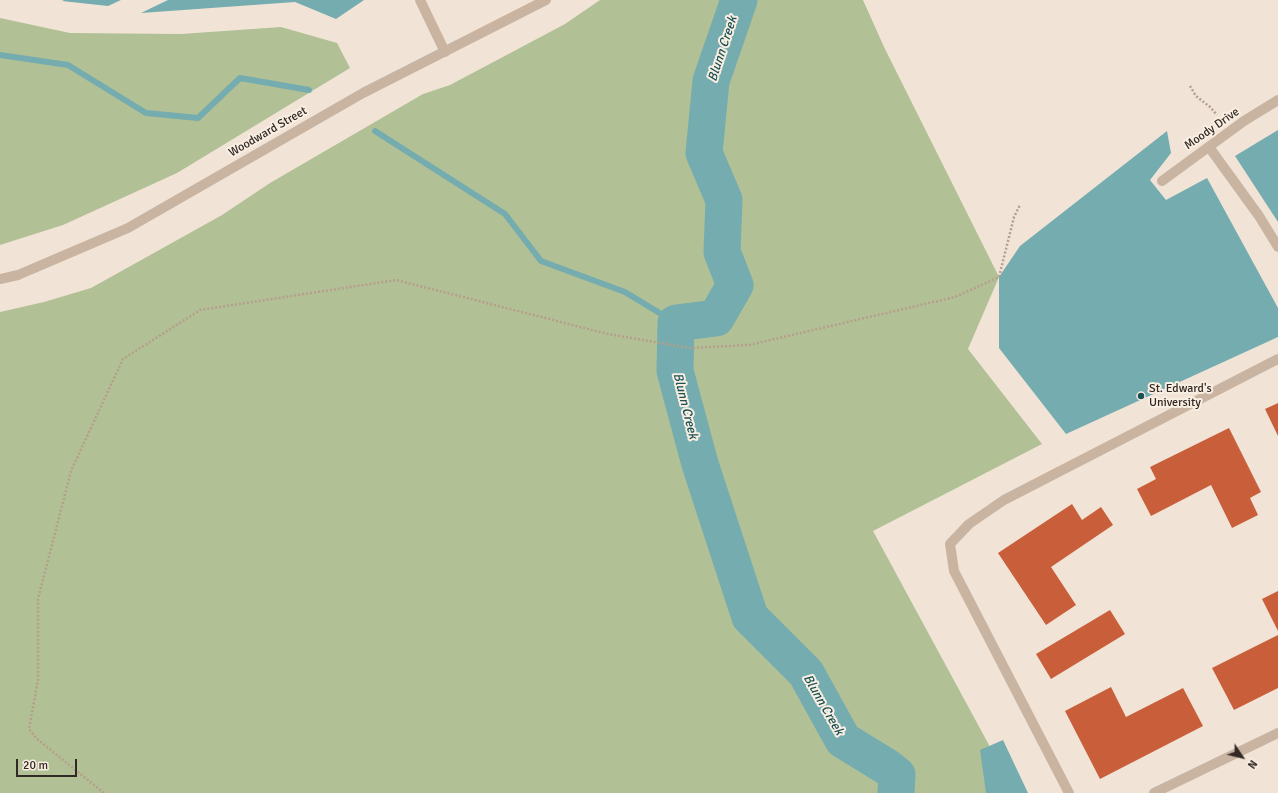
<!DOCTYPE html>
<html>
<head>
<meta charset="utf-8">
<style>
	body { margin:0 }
	#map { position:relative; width:1278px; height:793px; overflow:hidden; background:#f1e4d6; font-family:Signika,sans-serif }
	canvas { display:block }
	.north { position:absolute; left:1222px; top:737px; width:40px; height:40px; -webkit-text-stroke:3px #f9eee2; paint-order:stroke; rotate:125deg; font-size:11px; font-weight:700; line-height:16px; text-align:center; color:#332924 }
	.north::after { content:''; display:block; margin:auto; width:14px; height:18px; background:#332924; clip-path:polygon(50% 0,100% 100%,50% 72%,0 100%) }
	.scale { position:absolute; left:16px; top:759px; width:61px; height:18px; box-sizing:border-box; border:2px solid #332924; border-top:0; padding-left:5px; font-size:12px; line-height:14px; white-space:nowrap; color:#332924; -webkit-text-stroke:3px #f9eee2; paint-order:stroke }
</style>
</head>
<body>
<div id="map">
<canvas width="1278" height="793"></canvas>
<div class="north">N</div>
<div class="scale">20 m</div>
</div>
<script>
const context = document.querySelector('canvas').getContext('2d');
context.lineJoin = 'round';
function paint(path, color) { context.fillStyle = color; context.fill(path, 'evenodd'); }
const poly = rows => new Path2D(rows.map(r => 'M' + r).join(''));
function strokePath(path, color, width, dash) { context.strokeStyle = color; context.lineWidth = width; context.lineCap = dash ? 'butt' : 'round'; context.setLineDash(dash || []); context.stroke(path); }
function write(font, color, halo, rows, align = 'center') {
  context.font = font + ' Signika,sans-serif'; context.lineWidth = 4; context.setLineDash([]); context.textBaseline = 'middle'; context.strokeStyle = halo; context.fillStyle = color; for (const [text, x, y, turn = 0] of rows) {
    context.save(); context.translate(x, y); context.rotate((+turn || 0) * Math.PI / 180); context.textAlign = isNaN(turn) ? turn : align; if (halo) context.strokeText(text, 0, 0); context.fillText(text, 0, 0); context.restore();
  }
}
paint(poly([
	[600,0,863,0,884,47,999,277,968,349,1042,444,873,531,1015,793,0,793,0,312,44,302,91,288,222,215,270,183,423,94,450,85,565,24],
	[0,18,70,33,181,34,281,27,337,43,350,68,177,173,63,225,0,245]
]), '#b2c096');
paint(poly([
	[64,0,121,0,108,6,62,1],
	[168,0,364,0,336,19,295,2,141,13],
	[1278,130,1278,222,1235,156],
	[1167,131,1171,153,1150,180,1166,200,1207,178,1278,308,1278,337,1066,434,999,348,999,277,1020,246],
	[1003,740,1028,793,986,793,980,750]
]), '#74acaf');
strokePath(poly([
	[0,55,68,65,146,113,198,118,240,78,309,90],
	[375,131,505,214,541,261,625,292,676,323]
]), '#74acaf', 6);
strokePath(poly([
	[739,0,711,81,704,153,724,200,722,252,735,285,716,318,676,323,675,371,700,464,750,617,806,673,843,740,887,767,897,775,896,793]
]), '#74acaf', 37);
paint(poly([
	[1278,403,1278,436,1265,409],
	[1229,428,1261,492,1250,498,1258,515,1232,528,1211,485,1151,516,1137,489,1156,479,1150,467],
	[1072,504,1082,520,1101,507,1113,525,1051,567,1076,605,1046,625,998,553],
	[1278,591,1278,631,1262,599],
	[1110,610,1125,634,1051,679,1036,654],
	[1278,635,1278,688,1234,710,1212,668],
	[1111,687,1126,717,1183,688,1203,726,1100,779,1065,711]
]), '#c95e3b');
strokePath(poly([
	[1190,86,1196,96,1210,107,1217,115],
	[104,793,37,739,29,729,38,680,38,599,71,471,123,359,200,310,396,280,608,334,690,348,749,345,955,297,999,277,1014,217,1020,205]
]), '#b59e8c', 2.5, [2, 2]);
strokePath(poly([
	[420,0,445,52],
	[1209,147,1259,216,1278,247],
	[1162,181,1244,121,1278,100],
	[0,279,18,275,128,228,363,93,546,0],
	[1069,793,954,571,950,544,969,524,1004,500,1278,359],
	[1154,793,1278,733]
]), '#c9b4a2', 10);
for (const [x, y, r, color] of [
	[1141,396,4,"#195155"]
]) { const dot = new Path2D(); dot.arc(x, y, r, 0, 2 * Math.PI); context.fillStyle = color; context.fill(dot); strokePath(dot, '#f9eee2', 1.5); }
write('12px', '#332924', '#f9eee2', [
	["Moody Drive",1212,129,-35],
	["Woodward Street",268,132,-30]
]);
write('12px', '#332924', '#f9eee2', [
	["St. Edward's",1149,389],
	["University",1149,403]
], 'left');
write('italic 13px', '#195155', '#f9eee2', [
	["Blunn Creek",723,49,-72],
	["Blunn Creek",685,406,76],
	["Blunn Creek",823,705,60]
]);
</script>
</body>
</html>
